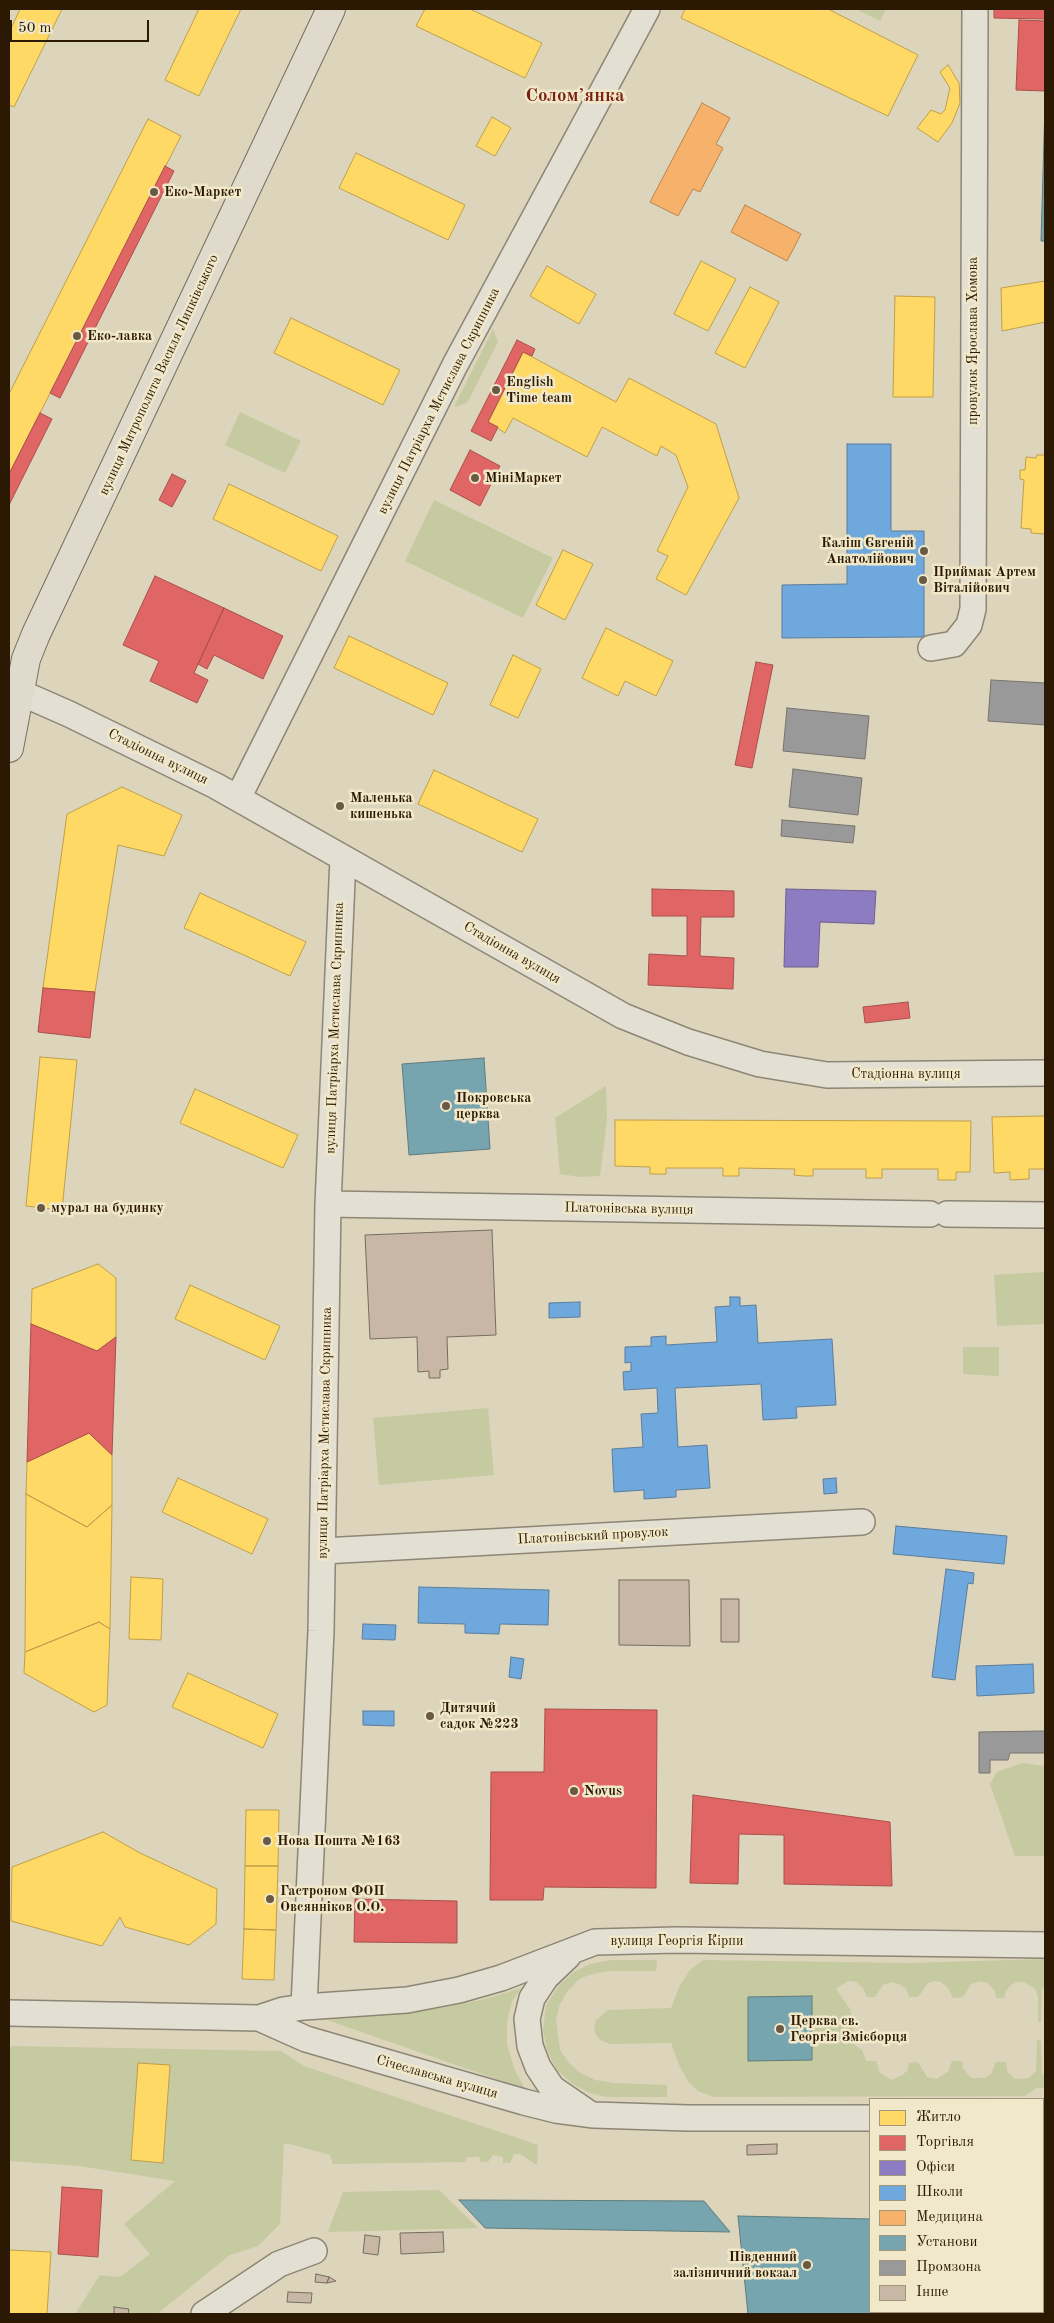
<!DOCTYPE html>
<html>
<head>
<meta charset="utf-8">
<style>
	body { margin:0 }
	#map { position:relative; width:1054px; height:2323px; overflow:hidden; background:#dcd4bb; font-family:"Old Standard TT",serif }
	canvas { display:block }
	.frame { position:absolute; inset:0; border:10px solid #2b1904; pointer-events:none }
	.legend { position:absolute; left:869px; top:2098px; width:175px; height:215px; box-sizing:border-box; background:#f1e8ca; border:1px solid #a2957b; margin:0; padding:6px 9px; list-style:none; font-size:15px; color:#2b1904 }
	.legend li { display:flex; align-items:center; gap:10px; height:25px }
	.legend b { width:25px; border:1px solid #a2957b }
	.scale { position:absolute; left:10px; top:20px; width:139px; height:22px; box-sizing:border-box; border:2px solid #2b1904; border-top:0; padding-left:6px; font-size:15px; line-height:18px; white-space:nowrap; color:#2b1904; -webkit-text-stroke:4px #f1e8ca; paint-order:stroke }
</style>
</head>
<body>
<div id="map">
<canvas width="1054" height="2323"></canvas>
<div class="frame"></div>
<ul class="legend">
<li><b style="height:14px;background:#ffd966"></b>Житло</li>
<li><b style="height:14px;background:#e06666"></b>Торгівля</li>
<li><b style="height:14px;background:#8e7cc3"></b>Офіси</li>
<li><b style="height:14px;background:#6fa8dc"></b>Школи</li>
<li><b style="height:14px;background:#f6b26b"></b>Медицина</li>
<li><b style="height:14px;background:#76a5af"></b>Установи</li>
<li><b style="height:14px;background:#999"></b>Промзона</li>
<li><b style="height:14px;background:#c9b7a6"></b>Інше</li>
</ul>
<div class="scale">50 m</div>
</div>
<script>
const context = document.querySelector('canvas').getContext('2d');
context.lineJoin = 'round';
function paint(path, color) { context.fillStyle = color; context.fill(path, 'evenodd'); }
const poly = rows => new Path2D(rows.map(r => 'M' + r).join(''));
function strokePath(path, color, width, dash) { context.strokeStyle = color; context.lineWidth = width; context.lineCap = dash ? 'butt' : 'round'; context.setLineDash(dash || []); context.stroke(path); }
function write(font, color, halo, rows, align = 'center') {
  context.font = font + ' "Old Standard TT",serif'; context.lineWidth = 5; context.setLineDash([]); context.textBaseline = 'middle'; context.strokeStyle = halo; context.fillStyle = color; for (const [text, x, y, turn = 0] of rows) {
    context.save(); context.translate(x, y); context.rotate((+turn || 0) * Math.PI / 180); context.textAlign = isNaN(turn) ? turn : align; if (halo) context.strokeText(text, 0, 0); context.fillText(text, 0, 0); context.restore();
  }
}
paint(poly([
	[856,9,881,9,885,11,880,21],
	[493,329,498,342,467,403,454,407],
	[240,412,301,441,285,473,225,445],
	[434,500,553,558,523,618,405,561],
	[606,1086,607,1120,600,1176,580,1177,560,1174,555,1118],
	[1045,1272,1045,1324,997,1326,994,1275],
	[963,1347,999,1347,999,1376,963,1374],
	[488,1408,494,1475,379,1485,373,1418],
	[1022,1763,1045,1766,1045,1856,1015,1856,990,1784,997,1772],
	[1045,1959,1045,1986,1042,1989,1041,2022,1038,2022,1038,1996,1035,1989,1024,1982,1017,1982,1011,1985,1006,1991,1004,1998,996,1998,995,1991,988,1983,979,1981,971,1984,963,1997,953,1998,948,1988,941,1982,935,1981,928,1983,918,1997,909,1997,906,1989,899,1984,891,1982,883,1985,875,1997,867,1997,863,1988,856,1982,848,1981,836,1989,850,2009,853,2022,853,2044,862,2050,866,2061,876,2061,880,2073,892,2080,903,2075,908,2069,909,2063,918,2062,927,2077,936,2079,948,2072,952,2061,962,2061,963,2068,971,2078,985,2078,991,2074,996,2062,1006,2062,1007,2071,1015,2079,1029,2078,1036,2071,1037,2040,1041,2041,1042,2073,1045,2077,1045,2088,1036,2088,1025,2096,714,2097,698,2091,688,2081,680,2067,671,2043,610,2044,600,2040,596,2035,594,2028,596,2020,608,2010,671,2008,679,1987,690,1970,703,1960,909,1963],
	[612,1960,657,1960,656,1971,608,1971,589,1975,578,1980,567,1992,560,2004,556,2020,560,2050,569,2063,579,2072,595,2080,614,2083,667,2085,667,2097,607,2097,590,2093,573,2084,557,2070,547,2050,543,2030,546,2006,559,1985,574,1972,590,1964],
	[521,1988,512,2001,507,2022,507,2044,514,2068,525,2089,327,2020,442,2008,485,1999],
	[12,2046,281,2051,304,2066,538,2145,537,2165,520,2154,514,2154,510,2163,503,2163,503,2157,493,2155,488,2162,481,2162,479,2157,467,2157,465,2162,333,2164,330,2155,290,2144,284,2144,280,2224,258,2246,230,2255,157,2314,75,2314,100,2275,120,2277,150,2254,124,2224,175,2181,79,2166,9,2161,9,2049],
	[439,2190,478,2228,328,2232,343,2192]
]), '#c6caa1');
const homes = poly([
	[20,9,62,9,14,107,9,105,9,33,20,9],
	[199,9,241,9,199,96,165,80,199,9],
	[425,9,470,9,542,43,525,78,416,26,425,9],
	[685,9,828,9,918,55,888,116,681,18,685,9],
	[948,65,959,83,960,103,952,123,938,142,917,128,931,110,941,114,945,110,950,88,940,72,948,65],
	[492,117,511,128,495,156,476,146,492,117],
	[148,119,181,136,9,474,9,394,148,119],
	[356,153,465,205,448,240,339,188,356,153],
	[701,261,736,279,708,331,674,314,701,261],
	[547,266,596,294,579,324,530,296,547,266],
	[1045,281,1045,322,1002,331,1001,288,1045,281],
	[750,287,779,302,745,368,715,353,750,287],
	[895,296,935,297,933,397,893,397,895,296],
	[291,318,400,370,383,405,274,353,291,318],
	[523,352,616,402,629,378,716,424,739,498,686,595,656,579,668,556,657,551,688,487,676,455,661,446,657,456,602,427,587,457,513,418,505,433,488,422,523,352],
	[1037,455,1045,455,1045,534,1031,533,1031,529,1021,528,1024,480,1020,479,1020,470,1025,470,1026,457,1036,458,1037,455],
	[229,484,338,536,321,571,213,519,229,484],
	[563,550,593,564,565,620,536,605,563,550],
	[606,628,673,661,656,696,625,681,618,696,582,678,606,628],
	[349,636,448,683,433,715,334,668,349,636],
	[513,655,541,669,518,718,490,705,513,655],
	[434,770,538,819,522,852,418,804,434,770],
	[122,787,182,815,164,856,118,845,95,992,43,988,67,814,122,787],
	[200,893,306,942,290,976,184,928,200,893],
	[40,1057,77,1060,62,1210,26,1206,40,1057],
	[195,1089,298,1135,283,1168,180,1123,195,1089],
	[1045,1116,1045,1169,1029,1169,1029,1179,1010,1180,1010,1172,994,1173,992,1117,1045,1116],
	[615,1120,971,1121,970,1172,956,1172,956,1180,938,1180,938,1169,882,1169,882,1178,866,1178,866,1169,813,1169,813,1176,804,1176,794,1175,795,1169,739,1168,739,1176,723,1176,723,1168,666,1168,666,1174,650,1174,650,1167,615,1166,615,1120],
	[98,1264,116,1278,116,1337,97,1351,31,1324,32,1289,98,1264],
	[190,1285,280,1326,265,1360,175,1319,190,1285],
	[89,1433,112,1455,112,1505,87,1527,26,1494,27,1462,89,1433],
	[178,1478,268,1519,252,1554,162,1512,178,1478],
	[26,1494,87,1527,112,1505,110,1629,99,1622,25,1652,26,1494],
	[131,1577,163,1579,161,1640,129,1639,131,1577],
	[99,1622,110,1629,107,1705,94,1712,24,1673,25,1652,99,1622],
	[188,1673,278,1714,263,1748,172,1707,188,1673],
	[246,1810,279,1810,278,1866,245,1866,246,1810],
	[103,1832,140,1853,217,1889,216,1924,189,1945,125,1927,120,1917,102,1946,11,1921,12,1867,103,1832],
	[245,1866,278,1866,276,1930,244,1929,245,1866],
	[244,1929,276,1930,274,1980,242,1979,244,1929],
	[138,2063,170,2065,163,2163,131,2160,138,2063],
	[9,2250,51,2252,47,2314,9,2314,9,2250]
]);
paint(homes, '#ffd966');
strokePath(homes, '#bf9f49', 1);
const shops = poly([
	[994,9,1045,9,1045,19,994,18,994,9],
	[1019,20,1045,21,1045,91,1016,90,1019,20],
	[165,166,174,171,60,398,50,393,165,166],
	[517,340,535,349,532,356,523,352,488,422,498,427,491,441,471,431,517,340],
	[40,413,52,419,9,505,9,474,40,413],
	[470,450,500,466,480,506,450,490,470,450],
	[172,474,186,481,172,507,159,500,172,474],
	[155,576,224,608,194,673,208,680,197,703,150,681,159,661,123,645,155,576],
	[224,608,283,636,263,679,214,655,207,669,198,664,224,608],
	[756,662,773,665,752,768,735,765,756,662],
	[652,889,734,891,734,917,701,917,700,956,734,958,733,989,648,985,649,954,687,956,687,916,652,916,652,889],
	[43,988,95,992,90,1038,38,1032,43,988],
	[908,1002,910,1018,865,1023,863,1007,908,1002],
	[31,1324,97,1351,116,1337,112,1455,89,1433,27,1462,31,1324],
	[545,1709,657,1710,656,1888,544,1887,543,1900,490,1900,491,1772,544,1772,545,1709],
	[693,1795,890,1822,892,1886,784,1884,784,1835,739,1834,738,1884,690,1883,693,1795],
	[355,1899,457,1901,457,1943,354,1942,355,1899],
	[62,2187,102,2190,98,2257,58,2254,62,2187]
]);
paint(shops, '#e06666');
strokePath(shops, '#aa4f49', 1);
const offices = poly([
	[786,889,876,891,874,924,820,922,818,967,784,967,786,889]
]);
paint(offices, '#8e7cc3');
strokePath(offices, '#705e8a', 1);
const schools = poly([
	[847,444,891,444,891,531,924,531,924,637,782,638,782,585,847,584,847,444],
	[730,1297,740,1297,740,1306,756,1305,758,1343,832,1339,836,1405,796,1407,797,1418,763,1420,761,1384,675,1388,678,1447,707,1445,710,1488,676,1490,676,1497,644,1499,644,1490,614,1492,612,1449,643,1447,641,1414,658,1413,657,1388,624,1390,623,1372,631,1371,631,1362,625,1363,625,1347,651,1346,651,1337,666,1336,666,1345,717,1342,715,1307,730,1306,730,1297],
	[580,1302,580,1317,549,1318,549,1303,580,1302],
	[836,1478,837,1493,824,1494,823,1479,836,1478],
	[896,1526,1007,1536,1004,1564,893,1554,896,1526],
	[946,1569,974,1573,973,1584,968,1583,955,1680,932,1677,946,1569],
	[419,1587,549,1590,548,1625,500,1624,499,1634,465,1633,465,1624,418,1623,419,1587],
	[363,1624,396,1625,395,1640,362,1639,363,1624],
	[511,1657,524,1659,521,1679,509,1677,511,1657],
	[1033,1664,1034,1693,977,1696,976,1666,1033,1664],
	[363,1711,394,1711,394,1726,363,1725,363,1711]
]);
paint(schools, '#6fa8dc');
strokePath(schools, '#5b7d9b', 1);
const health = poly([
	[702,103,730,118,716,144,723,148,700,192,693,189,678,216,650,202,702,103],
	[745,205,801,234,787,261,731,232,745,205]
]);
paint(health, '#f6b26b');
strokePath(health, '#b9844c', 1);
const public = poly([
	[1045,106,1045,241,1041,241,1045,106],
	[484,1058,490,1149,409,1155,402,1064,484,1058],
	[812,1996,812,2060,748,2061,748,1997,812,1996],
	[459,2200,704,2201,730,2232,485,2228,459,2200],
	[738,2216,870,2219,870,2312,1013,2312,1013,2314,748,2314,738,2216]
]);
paint(public, '#76a5af');
strokePath(public, '#607b7c', 1);
const industry = poly([
	[991,680,1045,683,1045,725,988,721,991,680],
	[787,708,869,716,865,759,783,751,787,708],
	[793,769,862,778,858,815,789,807,793,769],
	[782,820,855,826,853,843,781,836,782,820],
	[1045,1731,1045,1753,1010,1753,1008,1760,990,1760,990,1773,979,1773,979,1732,1045,1731]
]);
paint(industry, '#999');
strokePath(industry, '#78736c', 1);
const building = poly([
	[492,1230,496,1335,447,1337,448,1369,440,1370,440,1378,429,1378,429,1371,418,1372,417,1337,370,1339,365,1235,492,1230],
	[619,1580,689,1580,690,1646,619,1645,619,1580],
	[721,1599,739,1599,739,1642,721,1642,721,1599],
	[777,2144,777,2154,747,2155,747,2145,777,2144],
	[443,2232,444,2252,401,2254,400,2233,443,2232],
	[365,2235,380,2237,378,2255,363,2253,365,2235],
	[316,2274,329,2277,327,2283,315,2282,316,2274],
	[329,2277,336,2281,327,2283,329,2277],
	[288,2292,312,2293,311,2303,287,2302,288,2292],
	[114,2307,129,2309,128,2314,114,2314,114,2307]
]);
paint(building, '#c9b7a6');
strokePath(building, '#746d5e', 1);
const minor = poly([
	[931,648,954,644,969,625,973,609,975,9],
	[19,692,69,714,216,786,623,1016,688,1042,760,1064,827,1075,1045,1073],
	[238,798,455,365,647,9],
	[328,1204,930,1214],
	[947,1214,1045,1215],
	[323,1551,862,1522],
	[568,1956,546,1977,532,1998,527,2019,530,2046,538,2067,552,2088,587,2112],
	[304,2007,321,1631,328,1204,343,858],
	[9,2013,259,2018,306,2039,524,2102,556,2110,594,2115,688,2118,870,2118],
	[259,2018,283,2010,304,2007,407,2000,459,1990,501,1978,595,1942,677,1940,1045,1945],
	[1043,2119,1045,2119],
	[204,2314,279,2264,314,2251]
]);
const major = poly([
	[9,748,26,659,36,634,331,9]
]);
strokePath(minor, '#8d8675', 28);
strokePath(major, '#746d5e', 30);
strokePath(minor, '#e3dfd3', 25);
strokePath(major, '#dfdacb', 28);
for (const [x, y, r, color] of [
	[154,192,5,"#695a44"],
	[77,336,5,"#695a44"],
	[496,390,5,"#695a44"],
	[475,478,5,"#695a44"],
	[924,551,5,"#695a44"],
	[923,580,5,"#695a44"],
	[340,806,5,"#695a44"],
	[446,1106,5,"#695a44"],
	[41,1208,5,"#695a44"],
	[430,1716,5,"#695a44"],
	[574,1791,5,"#695a44"],
	[267,1841,5,"#695a44"],
	[270,1899,5,"#695a44"],
	[780,2029,5,"#695a44"],
	[807,2265,5,"#695a44"]
]) { const dot = new Path2D(); dot.arc(x, y, r, 0, 2 * Math.PI); context.fillStyle = color; context.fill(dot); strokePath(dot, '#f1e8ca', 2); }
write('bold 14px', '#2b1904', '#f1e8ca', [
	["Еко-Маркет",164,192],
	["Еко-лавка",87,336],
	["English",506,382],
	["Time team",506,398],
	["МініМаркет",485,478],
	["Каліш Євгеній",914,543,"right"],
	["Анатолійович",914,559,"right"],
	["Приймак Артем",933,572],
	["Віталійович",933,588],
	["Маленька",350,798],
	["кишенька",350,814],
	["Покровська",456,1098],
	["церква",456,1114],
	["мурал на будинку",51,1208],
	["Дитячий",440,1708],
	["садок №223",440,1724],
	["Novus",584,1791],
	["Нова Пошта №163",277,1841],
	["Гастроном ФОП",280,1891],
	["Овсянніков О.О.",280,1907],
	["Церква св.",790,2021],
	["Георгія Змієборця",790,2037],
	["Південний",797,2257,"right"],
	["залізничний вокзал",797,2273,"right"]
], 'left');
write('14px', '#2b1904', '#f1e8ca', [
	["провулок Ярослава Хомова",973,341,-90],
	["вулиця Митрополита Василя Липківського",159,375,-65],
	["вулиця Патріарха Мстислава Скрипника",439,401,-63],
	["Стадіонна вулиця",158,757,26],
	["Стадіонна вулиця",512,953,30],
	["вулиця Патріарха Мстислава Скрипника",335,1028,-88],
	["Стадіонна вулиця",906,1074],
	["Платонівська вулиця",629,1209,1],
	["вулиця Патріарха Мстислава Скрипника",325,1433,-89],
	["Платонівський провулок",593,1536,-3],
	["вулиця Георгія Кірпи",677,1941],
	["Січеславська вулиця",437,2077,16]
]);
write('bold 19px', '#7a1f14', '#f1e8ca', [
	["Соломʼянка",575,96]
]);
</script>
</body>
</html>
